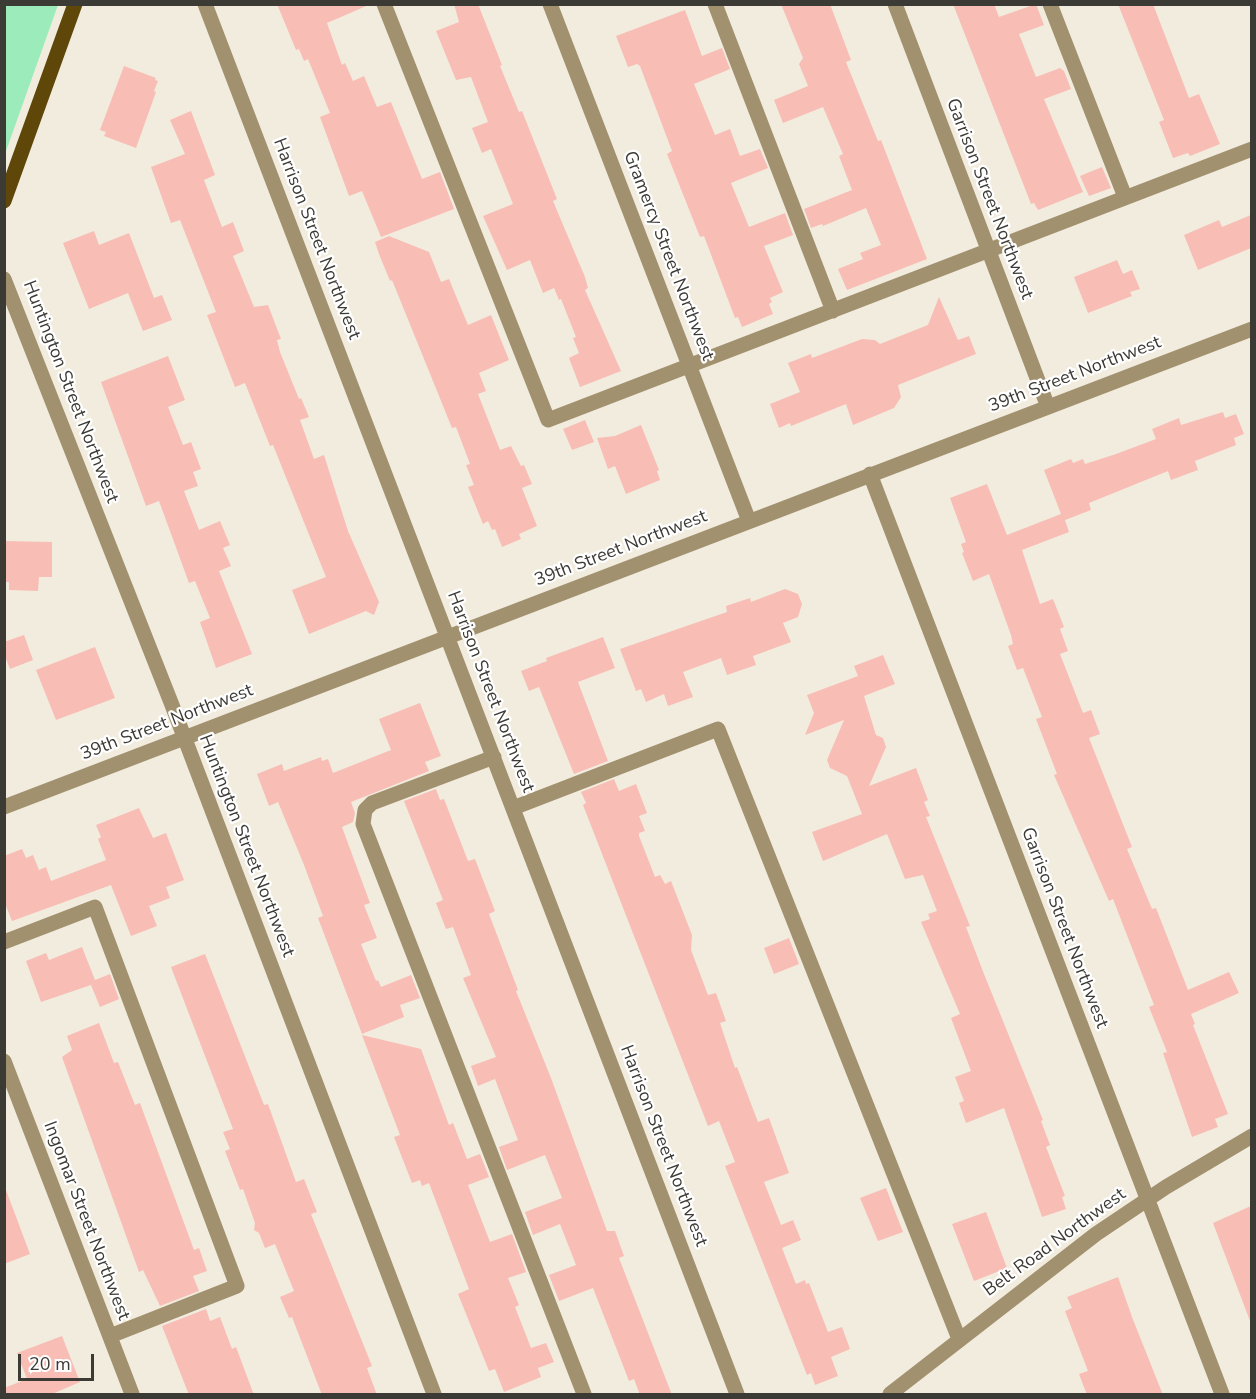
<!DOCTYPE html>
<html>
<head>
<meta charset="utf-8">
<style>
	body { margin:0 }
	#map { position:relative; width:1256px; height:1399px; overflow:hidden; background:#f2ecdf; font-family:"Nunito Sans",sans-serif }
	canvas { display:block }
	.frame { position:absolute; inset:0; border:6px solid #3c3a35; pointer-events:none }
	.scale { position:absolute; left:18px; top:1354px; width:76px; height:27px; box-sizing:border-box; border:3px solid #3c3a35; border-top:0; padding-left:8px; font-size:18px; line-height:21px; white-space:nowrap; color:#3c3a35; -webkit-text-stroke:4px #fff; paint-order:stroke }
</style>
</head>
<body>
<div id="map">
<canvas width="1256" height="1399"></canvas>
<div class="frame"></div>
<div class="scale">20 m</div>
</div>
<script>
const context = document.querySelector('canvas').getContext('2d');
context.lineJoin = 'round';
function paint(path, color) { context.fillStyle = color; context.fill(path, 'evenodd'); }
const poly = rows => new Path2D(rows.map(r => 'M' + r).join(''));
function strokePath(path, color, width, dash) { context.strokeStyle = color; context.lineWidth = width; context.lineCap = dash ? 'butt' : 'round'; context.setLineDash(dash || []); context.stroke(path); }
function write(font, color, halo, rows, align = 'center') {
  context.font = font + ' "Nunito Sans",sans-serif'; context.lineWidth = 4.5; context.setLineDash([]); context.textBaseline = 'middle'; context.strokeStyle = halo; context.fillStyle = color; for (const [text, x, y, turn = 0] of rows) {
    context.save(); context.translate(x, y); context.rotate((+turn || 0) * Math.PI / 180); context.textAlign = isNaN(turn) ? turn : align; if (halo) context.strokeText(text, 0, 0); context.fillText(text, 0, 0); context.restore();
  }
}
paint(poly([
	[5,4,58,5,5,154,4,5]
]), '#9cecbb');
paint(poly([
	[277,4,371,4,327,23,342,65,345,63,353,81,364,76,377,107,391,102,422,179,440,172,454,209,381,237,362,191,349,196,320,117,330,113,308,59,304,61,299,49,296,50],
	[454,4,478,4,502,65,500,66,519,112,522,111,557,199,553,201,585,277,588,288,585,290,621,371,580,387,569,358,579,353,573,338,576,337,561,299,559,300,554,288,543,293,530,260,507,270,483,216,513,204,491,149,482,153,472,128,488,122,471,77,456,80,436,31,459,22],
	[781,4,830,4,851,60,846,62,878,141,881,140,927,259,847,290,838,269,863,259,860,253,881,245,866,208,823,226,822,224,811,228,804,209,852,190,839,156,843,154,823,107,783,123,774,100,808,86,799,64,803,58],
	[953,4,994,4,999,17,1036,4,1044,25,1019,34,1036,77,1060,68,1064,71,1071,89,1044,99,1083,192,1038,210,1034,203,1031,204],
	[1118,4,1153,4,1189,98,1199,94,1220,144,1190,156,1188,153,1173,158,1159,122,1164,120],
	[685,10,702,56,722,48,730,69,694,84,715,135,730,129,740,156,760,149,768,168,731,183,749,227,785,213,793,235,764,246,783,292,770,298,772,302,769,304,773,314,742,327,738,317,735,318,704,236,700,237,667,154,672,151,640,66,637,64,628,67,616,36],
	[124,66,156,78,155,80,158,81,154,91,156,92,136,148,104,136,106,132,100,130],
	[191,111,215,175,204,180,222,227,233,222,244,251,233,256,254,307,268,305,281,339,277,340,280,352,299,399,301,398,309,417,300,420,314,459,324,455,348,531,379,602,374,615,366,611,309,634,292,590,326,577,273,445,270,446,245,383,235,387,207,315,216,312,180,220,171,223,151,167,185,154,170,120],
	[1102,167,1111,188,1089,196,1080,176],
	[1251,215,1251,248,1198,270,1184,235,1219,220,1222,227],
	[94,231,99,245,129,233,154,298,162,295,172,320,143,331,128,293,89,309,63,243],
	[389,236,429,252,441,282,449,279,468,325,491,315,509,360,479,373,486,391,478,394,500,450,511,446,521,466,524,465,532,484,522,488,537,526,519,534,521,539,502,547,495,529,492,530,488,521,483,524,468,487,474,485,466,465,470,464,456,427,452,428,392,280,390,281,379,254,375,242],
	[1117,260,1123,274,1132,270,1140,289,1130,292,1132,296,1088,313,1074,277],
	[939,297,958,340,969,336,976,354,898,385,901,397,894,408,853,425,846,404,791,426,790,423,779,428,770,404,800,392,788,363,811,354,812,358,862,339,875,340,880,344,928,325],
	[168,356,185,400,168,407,183,445,191,442,201,469,193,472,198,486,184,491,199,530,220,521,230,545,223,548,231,566,219,571,252,654,216,668,200,622,210,618,195,581,189,583,159,501,146,506,101,382],
	[1223,412,1225,418,1236,414,1244,434,1234,438,1236,445,1195,461,1198,470,1171,480,1168,471,1089,503,1091,510,1065,520,1069,532,1022,550,1040,604,1053,599,1064,627,1060,629,1068,651,1060,654,1083,713,1091,710,1100,734,1089,738,1132,847,1127,849,1152,909,1156,908,1188,990,1229,972,1239,993,1191,1014,1195,1024,1193,1025,1228,1114,1215,1119,1218,1127,1192,1137,1163,1053,1167,1052,1149,1007,1154,1005,1113,899,1109,901,1054,775,1057,774,1036,719,1042,717,1023,668,1017,670,1008,646,1013,644,1011,635,989,574,973,581,962,553,964,552,961,544,966,542,950,498,987,484,1007,535,1061,514,1044,470,1071,459,1073,463,1083,459,1085,464,1116,454,1156,439,1152,429,1179,418,1181,425],
	[585,420,594,442,572,450,563,429],
	[641,425,659,470,657,471,660,480,626,494,615,466,608,469,597,438,615,436],
	[4,541,52,542,52,577,39,577,38,591,9,590,9,582,4,582],
	[785,589,798,594,802,604,798,617,783,623,791,642,753,656,756,665,727,675,721,658,683,672,693,697,668,706,664,694,646,702,641,689,636,691,620,649,727,612,726,606,750,598,751,602],
	[24,635,33,660,10,669,4,654,4,642],
	[603,637,615,668,578,682,608,761,574,774,539,687,529,691,521,671,547,661,546,658],
	[95,647,115,698,56,720,36,670],
	[883,655,895,684,864,696,876,735,883,738,886,747,869,786,916,768,928,800,924,802,930,816,926,817,970,926,966,927,984,974,1043,1120,1041,1121,1050,1145,1046,1147,1065,1196,1062,1197,1066,1209,1042,1217,1004,1108,966,1123,959,1103,964,1101,955,1077,971,1071,951,1018,960,1014,921,922,930,919,928,914,937,911,923,875,905,879,887,834,823,861,812,832,862,814,847,776,830,768,827,760,844,720,805,735,814,713,807,695,858,676,854,666],
	[420,703,441,756,425,762,429,771,351,802,355,813,353,822,342,827,370,903,364,905,377,938,361,944,376,981,378,980,381,987,411,975,420,998,400,1005,404,1017,362,1034,318,918,323,916,304,865,278,802,269,806,257,774,282,764,284,771,321,757,322,761,328,759,333,773,391,750,379,719],
	[614,779,619,791,636,784,647,813,639,816,645,831,639,833,639,836,655,877,660,875,665,884,671,881,692,935,691,950,708,995,716,993,726,1021,720,1023,735,1068,737,1067,758,1122,769,1118,789,1173,764,1182,781,1225,793,1220,801,1240,782,1248,796,1284,805,1280,806,1284,809,1283,828,1332,842,1327,850,1349,831,1357,838,1376,815,1385,811,1373,807,1375,725,1166,735,1162,719,1121,708,1126,583,805,586,803,581,792],
	[436,789,440,800,444,799,468,861,475,859,495,911,489,914,518,990,516,991,551,1078,607,1231,615,1231,624,1256,619,1258,672,1395,640,1395,634,1379,629,1381,593,1288,559,1301,549,1275,576,1265,560,1224,533,1235,525,1212,562,1198,545,1155,507,1170,499,1147,518,1140,495,1079,478,1086,471,1066,496,1057,463,978,471,975,453,927,446,929,436,903,443,900,404,801],
	[139,808,153,838,166,833,184,880,166,887,170,898,149,906,157,926,131,936,111,885,12,921,4,901,4,856,22,849,26,858,33,855,39,870,46,867,51,881,106,860,98,839,101,837,96,825],
	[789,938,799,964,774,974,764,948],
	[82,947,95,980,110,974,119,999,100,1007,91,985,41,1002,26,961,46,953,49,960],
	[205,954,264,1105,268,1104,296,1182,304,1179,317,1212,311,1214,372,1366,367,1368,377,1395,322,1395,292,1317,289,1318,280,1297,294,1291,275,1244,265,1248,259,1233,254,1230,255,1223,243,1189,240,1190,225,1151,230,1149,223,1132,233,1129,171,967],
	[99,1023,114,1063,118,1062,135,1105,140,1103,194,1250,199,1248,207,1271,193,1276,199,1291,160,1306,143,1270,139,1272,62,1057,72,1050,67,1036],
	[362,1035,421,1049,449,1125,453,1123,467,1159,480,1154,489,1177,468,1185,490,1242,512,1234,526,1272,508,1278,519,1305,515,1307,531,1348,546,1343,554,1362,538,1368,541,1377,504,1392,495,1369,489,1371,458,1294,469,1289,429,1183,422,1186,420,1180,412,1183,394,1137,400,1135],
	[886,1188,903,1232,878,1241,860,1198],
	[6,1190,30,1254,4,1264,4,1191],
	[1251,1206,1251,1321,1250,1321,1213,1223],
	[986,1212,1007,1268,974,1281,952,1224],
	[1118,1277,1132,1317,1163,1395,1087,1395,1079,1374,1088,1371,1065,1311,1072,1308,1067,1297],
	[206,1309,210,1321,220,1317,232,1349,236,1347,254,1395,189,1395,162,1326],
	[62,1336,80,1382,50,1395,4,1395,4,1388,27,1379,17,1353]
]), '#f8bdb4');
strokePath(poly([
	[205,4,737,1394],
	[384,4,548,420,1252,149],
	[550,4,749,521],
	[715,4,833,311],
	[895,4,1048,407],
	[1050,4,1125,197],
	[4,279,172,705,434,1394],
	[870,474,1222,1394],
	[494,757,372,803,365,810,363,824,584,1394],
	[4,807,1252,329],
	[513,808,718,729,959,1339],
	[4,942,95,907,237,1286,110,1336],
	[4,1061,132,1394],
	[890,1394,1096,1234,1166,1187,1252,1136]
]), '#a1916e', 15);
strokePath(poly([
	[4,201,75,4]
]), '#5e4708', 15);
write('18px', '#3c3a35', '#fff', [
	["Garrison Street Northwest",989,199,69],
	["Harrison Street Northwest",316,239,69],
	["Gramercy Street Northwest",668,256,69],
	["39th Street Northwest",1075,375,-21],
	["Huntington Street Northwest",70,392,69],
	["39th Street Northwest",621,549,-21],
	["Harrison Street Northwest",490,692,69],
	["39th Street Northwest",167,723,-21],
	["Huntington Street Northwest",246,846,69],
	["Garrison Street Northwest",1064,928,69],
	["Harrison Street Northwest",663,1146,69],
	["Ingomar Street Northwest",86,1221,69],
	["Belt Road Northwest",1055,1243,-36]
]);
</script>
</body>
</html>
